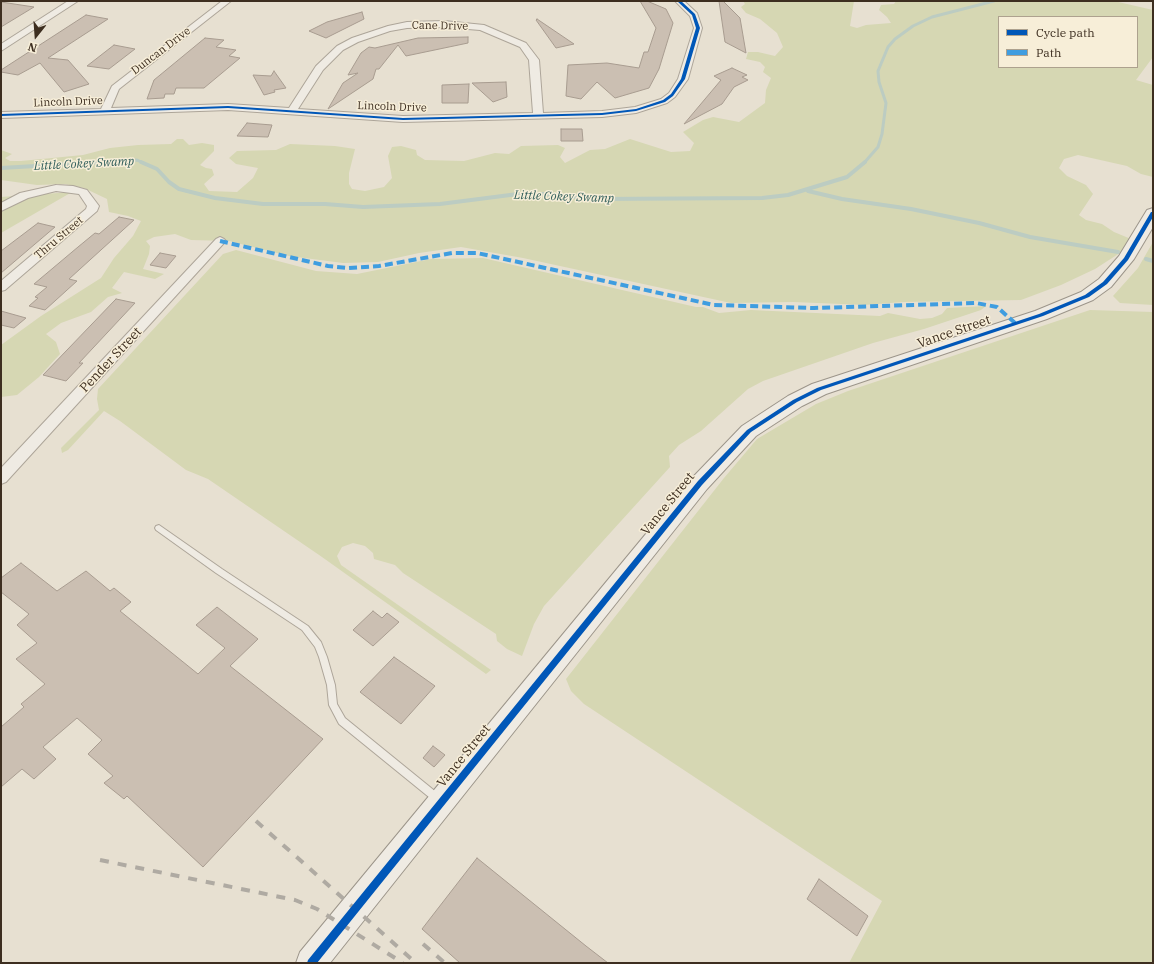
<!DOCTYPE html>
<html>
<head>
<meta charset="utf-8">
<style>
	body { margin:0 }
	#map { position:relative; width:1154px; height:964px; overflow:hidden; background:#e7e0d1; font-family:"IBM Plex Serif",serif }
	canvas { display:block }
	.frame { position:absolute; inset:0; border:2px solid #3d2e20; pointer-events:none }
	.legend { position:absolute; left:998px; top:16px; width:140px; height:52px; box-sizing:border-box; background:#f7eed8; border:1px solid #ada18e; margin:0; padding:5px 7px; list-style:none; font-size:12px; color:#3d2e20 }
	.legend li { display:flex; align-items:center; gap:8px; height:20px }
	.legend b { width:20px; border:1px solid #ada18e }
	.north { position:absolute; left:16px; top:16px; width:40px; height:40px; -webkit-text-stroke:3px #f7eed8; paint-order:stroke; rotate:197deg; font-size:11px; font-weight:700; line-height:16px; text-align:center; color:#3d2e20 }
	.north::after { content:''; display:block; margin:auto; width:14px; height:18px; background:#3d2e20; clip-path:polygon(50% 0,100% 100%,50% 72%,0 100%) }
</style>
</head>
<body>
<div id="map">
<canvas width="1154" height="964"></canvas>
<div class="frame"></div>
<ul class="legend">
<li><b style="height:5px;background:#0057b8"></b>Cycle path</li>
<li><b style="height:5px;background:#3f9de0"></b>Path</li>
</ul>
<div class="north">N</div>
</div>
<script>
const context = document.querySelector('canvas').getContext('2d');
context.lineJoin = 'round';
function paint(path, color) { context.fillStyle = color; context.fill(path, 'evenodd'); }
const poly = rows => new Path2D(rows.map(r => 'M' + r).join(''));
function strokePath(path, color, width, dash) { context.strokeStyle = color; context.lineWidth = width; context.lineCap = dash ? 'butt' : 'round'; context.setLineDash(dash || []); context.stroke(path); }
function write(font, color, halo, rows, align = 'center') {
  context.font = font + ' "IBM Plex Serif",serif'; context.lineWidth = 3; context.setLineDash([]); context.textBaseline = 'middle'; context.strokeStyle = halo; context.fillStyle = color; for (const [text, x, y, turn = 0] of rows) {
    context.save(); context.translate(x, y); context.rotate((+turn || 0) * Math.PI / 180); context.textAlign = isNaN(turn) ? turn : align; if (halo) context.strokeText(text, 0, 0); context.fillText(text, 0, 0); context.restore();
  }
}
paint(poly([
	[743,1,854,1,850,26,857,28,866,25,891,23,887,17,879,10,881,5,894,4,896,1,1114,1,1153,10,1153,57,1136,80,1153,85,1153,177,1141,174,1127,166,1078,155,1064,159,1059,168,1067,176,1086,185,1093,194,1079,215,1086,220,1102,224,1114,232,1131,239,1123,251,1095,269,1061,285,1021,300,903,302,865,305,793,302,731,303,523,258,461,247,419,253,378,262,343,263,289,256,229,241,191,240,175,234,154,237,146,241,150,246,149,254,143,269,164,274,155,279,124,272,112,288,122,293,108,297,91,312,61,323,46,334,56,342,60,354,39,377,17,395,1,397,1,345,41,316,101,278,114,258,133,236,141,221,128,216,109,212,107,199,84,188,65,184,37,185,1,180,1,150,12,154,5,158,10,161,21,161,83,155,110,148,138,145,171,144,177,139,183,139,189,145,202,143,214,145,214,151,200,165,206,168,212,169,214,175,204,184,209,191,237,192,253,178,258,168,236,164,229,158,237,151,276,150,290,144,335,146,355,149,349,173,349,184,352,189,365,191,384,187,392,178,388,156,392,147,401,146,416,150,417,155,425,160,464,161,495,153,509,154,521,146,558,145,565,148,560,157,565,163,590,150,605,149,630,139,671,152,690,151,694,143,683,132,703,120,713,117,739,122,765,103,766,90,771,78,763,72,765,67,760,62,746,59,748,52,758,52,775,56,783,47,777,33,760,19,746,13,741,7,745,4],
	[999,17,1137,17,1137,67,999,67],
	[72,192,1,233,1,197],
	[1153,242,1153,305,1120,303,1113,296,1138,268],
	[236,250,316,271,357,274,431,259,483,258,696,307,703,307,719,313,751,310,880,316,888,313,920,319,932,318,942,314,947,308,986,306,981,310,924,329,873,343,763,381,748,389,701,431,679,445,669,456,670,467,544,606,534,624,522,656,507,649,497,641,496,634,403,573,395,565,374,559,373,553,365,546,353,543,342,547,337,556,341,565,491,670,486,674,322,557,208,479,186,470,120,421,104,411,68,450,62,453,61,448,99,410,97,399,98,389,223,254],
	[1090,310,1153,312,1153,963,849,963,882,901,584,704,571,691,566,679,724,478,757,439,816,404,848,391]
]), '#d6d7b3');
strokePath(poly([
	[84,163,137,160,143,163],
	[864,163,878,147,882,134,886,103,879,82,878,71,888,47,895,39,913,26,932,17,994,1]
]), '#bcccc2', 3);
strokePath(poly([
	[141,162,157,169,169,182,179,189,215,198,263,204,325,204,363,207,440,204,518,194,544,194,595,199,762,198,788,195,847,177,865,162],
	[1,168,104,162],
	[808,191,842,199,911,209,979,223,1030,237,1118,252],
	[1146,259,1153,261]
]), '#bcccc2', 4);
const building = poly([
	[640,1,647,1,666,9,673,23,659,69,649,88,615,98,597,82,581,99,566,96,568,65,607,63,639,68,644,52,648,52,656,28,640,1],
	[719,1,723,1,740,18,746,53,725,42,719,1],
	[1,2,34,7,1,27,1,2],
	[362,12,364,19,326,38,309,31,327,22,362,12],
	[86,15,108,19,48,58,68,60,89,84,64,92,40,63,18,75,1,72,1,70,86,15],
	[537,19,574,44,556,48,536,20,537,19],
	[468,37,468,43,406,56,398,45,379,69,376,69,373,79,328,109,343,83,358,73,348,75,361,53,369,47,375,48,418,38,468,37],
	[205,38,224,40,216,47,236,50,229,56,240,58,204,88,176,88,174,94,165,94,164,98,147,99,154,80,205,38],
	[114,45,135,49,109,69,87,66,114,45],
	[732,68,747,75,742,77,748,80,734,87,722,104,684,124,721,80,714,76,732,68],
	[274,71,286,88,274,90,275,92,264,95,253,75,271,76,274,71],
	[506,82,507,97,493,102,472,83,506,82],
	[469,84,468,103,442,103,442,85,469,84],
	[247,123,272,125,268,137,237,136,247,123],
	[561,129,582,129,583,141,561,141,561,129],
	[119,217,134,220,69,279,77,281,45,310,29,306,38,298,35,297,47,287,34,284,78,247,95,233,99,234,119,217],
	[38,223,55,227,1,273,1,251,38,223],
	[160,253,176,256,166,268,150,265,160,253],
	[116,299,135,303,79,363,83,363,66,381,43,375,116,299],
	[1,311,26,318,14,328,1,325,1,311],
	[21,563,57,591,86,571,110,591,114,588,131,602,120,611,198,674,225,648,196,625,217,607,258,639,230,666,323,739,203,867,127,796,124,799,104,783,113,776,88,754,102,740,77,718,43,747,56,759,34,779,22,769,1,787,1,727,24,707,21,704,45,684,16,659,37,643,17,625,29,614,1,592,1,578,21,563],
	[373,611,382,618,387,613,399,622,373,646,353,630,373,611],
	[394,657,435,686,401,724,360,692,394,657],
	[433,746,445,755,434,767,423,758,433,746],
	[477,858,586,946,608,963,460,963,422,929,477,858],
	[819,879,868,916,857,936,807,899,819,879]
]);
paint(building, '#cbbfb2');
strokePath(building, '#a89c90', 1);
const lane = poly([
	[159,525,222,569,308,626,321,642,327,657,335,685,337,704,345,718,441,796,443,799,441,802,438,804,435,802,339,724,329,705,327,685,319,657,315,647,302,630,216,573,156,530,155,528,156,526,159,525]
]);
const street = poly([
	[68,1,78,1,1,51,1,44,68,1],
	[222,1,231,1,119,89,111,108,228,104,289,108,316,66,337,46,352,38,388,26,407,22,444,21,484,25,526,43,539,60,543,113,602,111,635,107,661,99,669,93,678,79,694,28,690,16,675,1,684,1,697,13,702,28,688,79,675,97,667,103,636,113,602,117,403,122,228,110,1,118,1,112,101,109,112,86,222,1],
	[444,27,480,30,520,47,529,60,533,113,403,116,298,109,323,70,343,50,358,42,390,31,407,28,444,27],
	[56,185,73,186,87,190,99,206,97,211,5,290,1,291,1,281,86,209,87,206,79,194,56,191,28,198,1,211,1,203,20,193,56,185],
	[220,237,224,239,226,241,224,243,6,482,1,484,1,468,216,239,220,237]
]);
const secondary = poly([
	[1153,208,1153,227,1134,259,1111,287,1093,300,1047,319,826,394,802,406,756,436,707,489,330,963,296,963,300,952,693,477,742,426,788,396,812,384,1035,311,1081,292,1099,279,1119,256,1147,210,1153,208]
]);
strokePath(lane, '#ada599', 2);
strokePath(street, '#ada599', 2);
strokePath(secondary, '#9c958a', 2);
paint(lane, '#efebe3');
paint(street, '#efebe3');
paint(secondary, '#efebe3');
strokePath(poly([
	[256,821,416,963],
	[100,860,295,900,317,909,403,963],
	[423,944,445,963]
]), '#afaaa2', 4, [9, 9]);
strokePath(poly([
	[220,241,328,266,348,268,379,266,452,253,477,253,714,305,814,308,976,303,997,307,1015,323]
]), '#3f9de0', 4, [8, 4]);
paint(poly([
	[677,1,681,1,695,14,700,28,685,79,673,96,665,102,636,111,602,115,403,120,228,108,1,116,1,114,228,106,403,118,602,113,636,109,663,100,671,94,681,79,696,28,692,15,677,1],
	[1151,212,1153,212,1153,217,1128,260,1107,284,1089,297,1043,316,821,390,797,402,751,432,702,485,317,963,307,963,308,960,698,481,747,430,793,400,817,388,1039,314,1085,295,1103,282,1124,258,1151,212]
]), '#0057b8');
write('11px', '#3d2e20', '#f7eed8', [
	["Cane Drive",440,26,1],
	["Duncan Drive",161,51,-37],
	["Lincoln Drive",68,102,-2],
	["Lincoln Drive",392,107,2],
	["Thru Street",59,238,-40]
]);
write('italic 12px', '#2f5d5a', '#f7eed8', [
	["Little Cokey Swamp",84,164,-3],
	["Little Cokey Swamp",564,197,2]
]);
write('13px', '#3d2e20', '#f7eed8', [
	["Vance Street",954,332,-19],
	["Pender Street",111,360,-47],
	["Vance Street",668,504,-51],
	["Vance Street",464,756,-51]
]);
</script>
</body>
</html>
